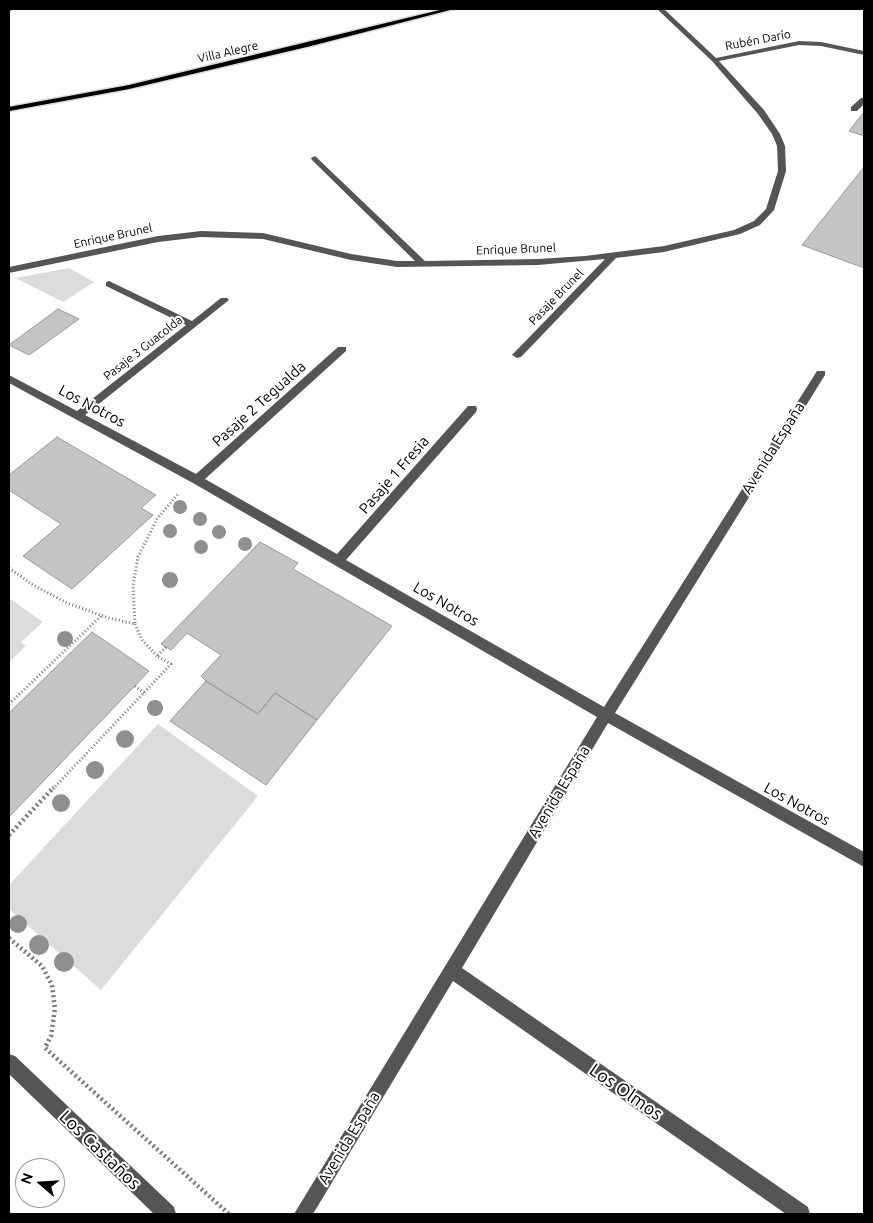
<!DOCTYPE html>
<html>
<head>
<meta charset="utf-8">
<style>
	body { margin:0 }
	#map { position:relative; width:873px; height:1223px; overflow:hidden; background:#fff; font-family:Ubuntu,sans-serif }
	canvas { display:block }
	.frame { position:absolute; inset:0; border:10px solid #000; pointer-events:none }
	.north { position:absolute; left:15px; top:1158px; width:50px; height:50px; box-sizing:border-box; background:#fff; border:1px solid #999; border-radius:50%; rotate:289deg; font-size:14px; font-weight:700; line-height:20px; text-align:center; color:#000 }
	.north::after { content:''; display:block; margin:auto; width:18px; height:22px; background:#000; clip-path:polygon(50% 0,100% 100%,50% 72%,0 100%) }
</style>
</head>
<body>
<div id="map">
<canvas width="873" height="1223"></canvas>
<div class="frame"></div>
<div class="north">N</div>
</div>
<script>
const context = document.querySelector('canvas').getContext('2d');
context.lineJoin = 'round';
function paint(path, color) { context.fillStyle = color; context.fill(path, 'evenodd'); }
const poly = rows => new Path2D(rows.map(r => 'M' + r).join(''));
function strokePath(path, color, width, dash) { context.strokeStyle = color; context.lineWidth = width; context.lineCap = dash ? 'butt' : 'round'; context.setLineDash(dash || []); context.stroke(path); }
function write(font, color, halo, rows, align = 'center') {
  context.font = font + ' Ubuntu,sans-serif'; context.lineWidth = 4; context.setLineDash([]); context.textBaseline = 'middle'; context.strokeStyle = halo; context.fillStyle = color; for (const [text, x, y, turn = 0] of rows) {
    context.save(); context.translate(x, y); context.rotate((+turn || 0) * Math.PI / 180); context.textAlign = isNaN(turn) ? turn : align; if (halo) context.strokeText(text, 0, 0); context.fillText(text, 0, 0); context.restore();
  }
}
paint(poly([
	[69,268,94,282,63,302,15,278],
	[9,598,43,622,21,642,26,646,9,662],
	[158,724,258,796,101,990,9,909,9,885]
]), '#dcdcdc');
const building = poly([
	[864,112,864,136,849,131,864,112],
	[864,167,864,268,802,245,864,167],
	[58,309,79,319,29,355,9,345,58,309],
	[57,437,156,495,141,508,153,515,72,589,23,556,61,524,9,490,9,475,57,437],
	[260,542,298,563,293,569,392,626,317,720,275,693,258,714,206,681,201,676,221,655,187,633,171,650,161,644,260,542],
	[92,632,149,671,9,817,9,713,92,632],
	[206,681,258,714,275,693,317,720,266,785,170,721,206,681]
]);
paint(building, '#c4c4c4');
strokePath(building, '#999', 1);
const major = poly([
	[444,9,454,9,311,46,129,89,9,111,9,107,129,85,444,9]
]);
strokePath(major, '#dbdbdb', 3);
strokePath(poly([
	[9,568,33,585,67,603,109,618,135,624,133,586,138,557,157,519,178,494],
	[135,624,142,640,157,656],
	[135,686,144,693],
	[9,704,101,616],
	[53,789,171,664,157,656,166,647]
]), '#777', 3, [1, 2.5]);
strokePath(poly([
	[9,835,54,787],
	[9,938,42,966,52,985,55,1009,51,1036,45,1048,229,1214]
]), '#777', 4.5, [2, 3]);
paint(poly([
	[9,9,13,9,9,12,9,9],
	[657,9,664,9,716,58,799,41,821,42,864,51,864,55,821,46,799,45,719,61,764,110,780,134,785,146,786,171,774,210,760,225,740,234,664,252,616,258,521,357,517,358,512,355,605,259,538,265,397,267,351,260,263,239,201,237,158,242,9,273,9,267,158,236,201,231,263,233,351,254,397,261,415,261,312,160,311,158,315,156,425,261,538,259,585,256,664,246,734,230,754,221,766,209,778,171,777,146,772,134,758,114,712,61,657,9],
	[861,98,864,98,864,104,857,111,851,111,851,107,861,98],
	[109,281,192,321,221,298,227,298,229,300,85,415,196,474,338,347,346,347,346,351,205,479,337,554,468,406,476,406,477,409,476,412,346,560,604,707,817,371,825,371,825,375,615,713,864,852,864,867,608,723,462,968,808,1207,810,1214,786,1214,453,981,313,1214,294,1214,597,717,193,483,9,383,9,375,77,411,186,325,106,286,106,282,109,281],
	[9,1054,15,1056,174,1207,176,1214,154,1214,9,1074,9,1054]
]), '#555');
paint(major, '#000');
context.fillStyle = '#8f8f8f';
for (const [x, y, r] of [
	[180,507,7],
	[200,519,7],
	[170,531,7],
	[219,532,7],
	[245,544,7],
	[201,547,7],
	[170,580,8],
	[65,639,8],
	[155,708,8],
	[125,739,9],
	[95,770,9],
	[61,803,9],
	[18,924,9],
	[39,945,10],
	[64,962,10]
]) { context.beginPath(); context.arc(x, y, r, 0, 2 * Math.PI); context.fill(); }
write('12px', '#000', '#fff', [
	["Rubén Darío",758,40,-11],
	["Villa Alegre",228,52,-13],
	["Enrique Brunel",113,236,-12],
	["Enrique Brunel",516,249,-2],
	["Pasaje Brunel",556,297,-46],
	["Pasaje 3 Guacolda",143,348,-38]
]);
write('15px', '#000', '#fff', [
	["Pasaje 2 Tegualda",259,404,-42],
	["Los Notros",92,406,28],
	["Avenida España",773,448,-58],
	["Pasaje 1 Fresia",394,475,-49],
	["Los Notros",446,604,30],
	["Avenida España",559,792,-59],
	["Los Notros",797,804,29],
	["Avenida España",349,1138,-59]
]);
write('18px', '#000', '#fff', [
	["Los Olmos",626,1092,35],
	["Los Castaños",100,1150,44]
]);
</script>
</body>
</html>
